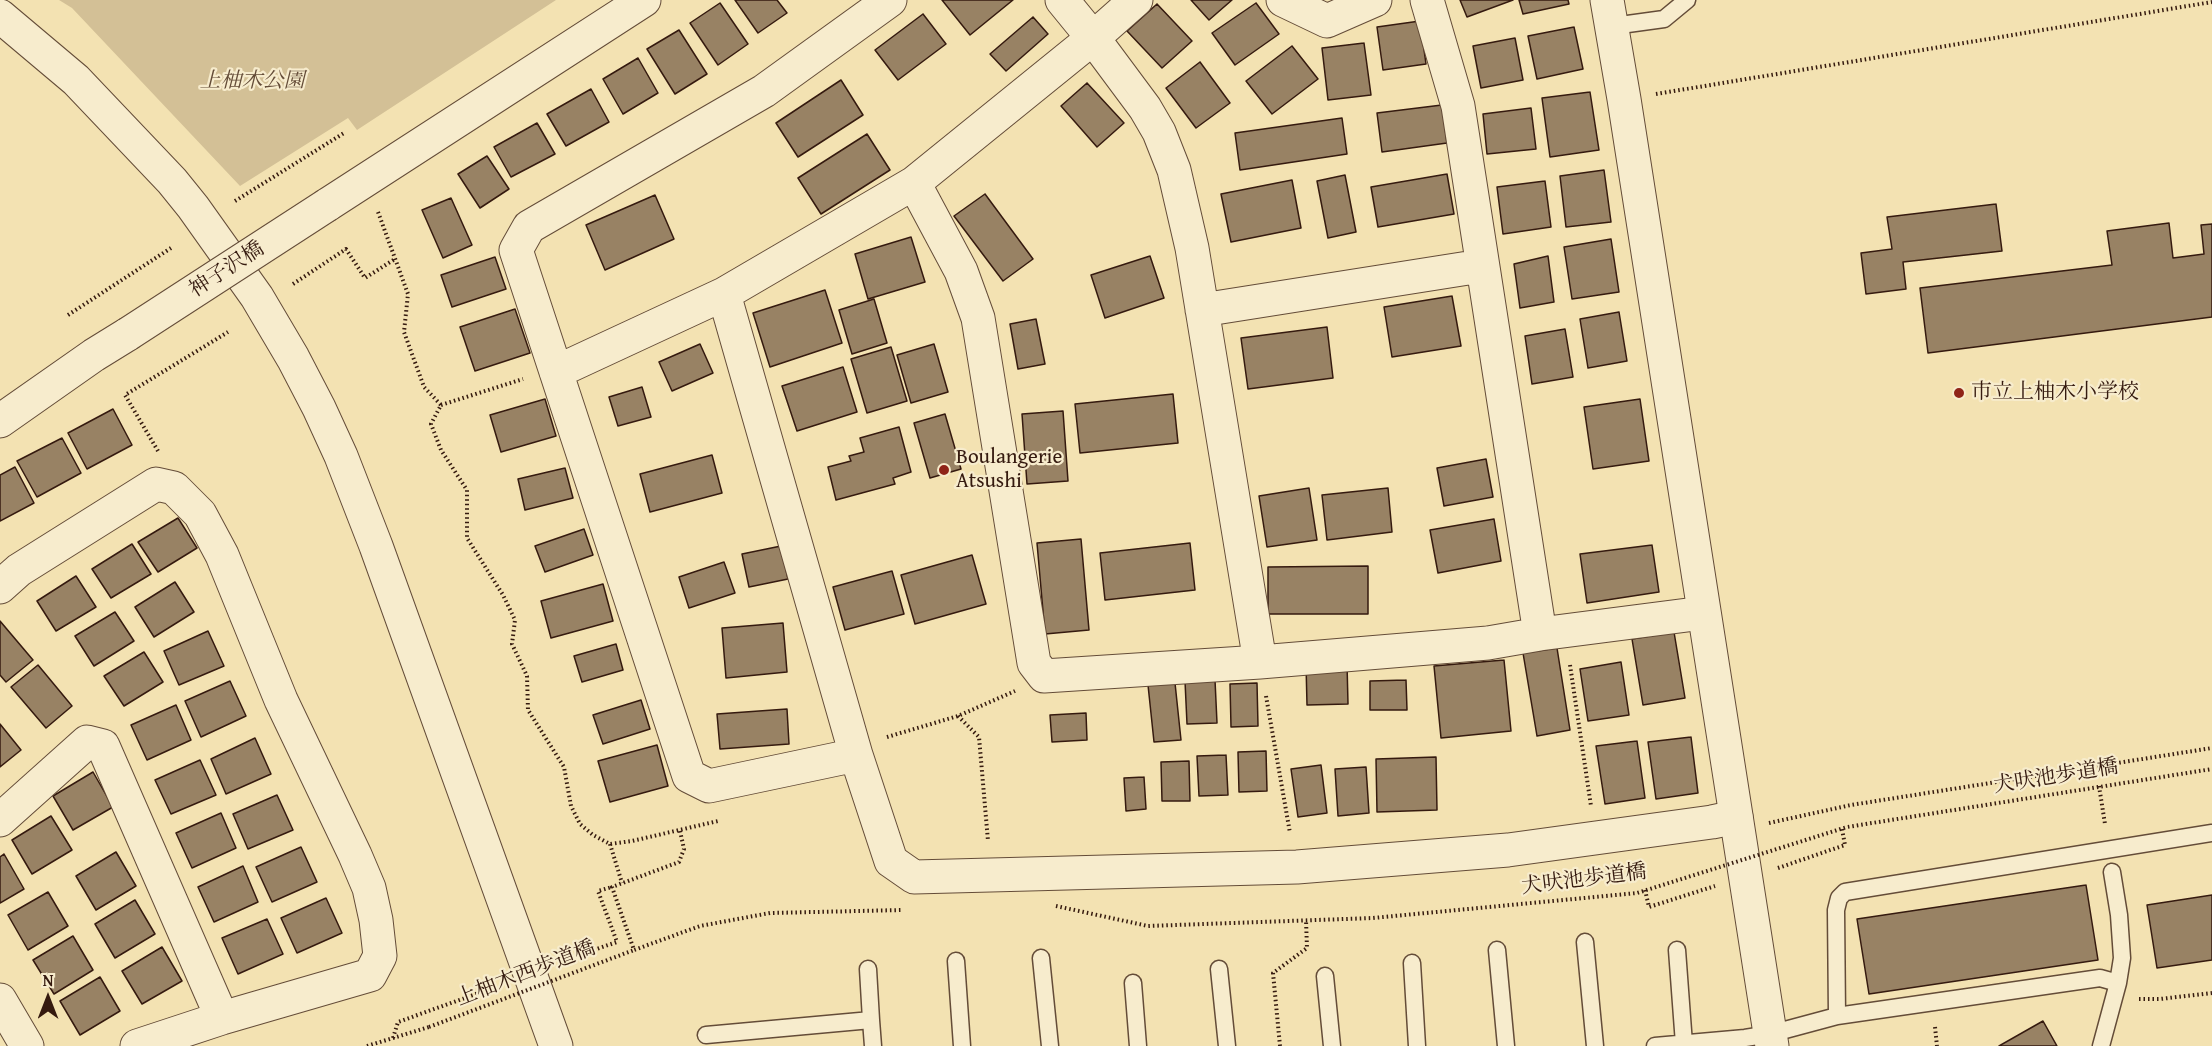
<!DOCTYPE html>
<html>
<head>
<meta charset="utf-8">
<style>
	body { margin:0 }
	#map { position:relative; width:2212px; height:1046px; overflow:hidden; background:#f3e2b2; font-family:"Gentium Book Plus",serif }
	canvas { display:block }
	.north { position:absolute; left:18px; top:968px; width:60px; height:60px; -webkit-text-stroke:4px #f7eccd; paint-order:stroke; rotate:0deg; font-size:16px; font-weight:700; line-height:24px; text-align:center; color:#351a0f }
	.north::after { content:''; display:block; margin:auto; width:21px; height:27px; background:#351a0f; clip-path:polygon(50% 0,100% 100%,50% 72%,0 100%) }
</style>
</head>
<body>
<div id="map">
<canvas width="2212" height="1046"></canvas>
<div class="north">N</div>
</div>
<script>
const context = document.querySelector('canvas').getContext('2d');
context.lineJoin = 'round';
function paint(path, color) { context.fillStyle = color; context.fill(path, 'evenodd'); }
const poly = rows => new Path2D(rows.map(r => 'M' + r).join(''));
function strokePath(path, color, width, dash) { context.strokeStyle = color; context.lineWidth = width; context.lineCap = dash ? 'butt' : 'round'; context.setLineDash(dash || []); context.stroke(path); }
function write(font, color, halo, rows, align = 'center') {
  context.font = font + ' "Gentium Book Plus","Noto Serif JP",serif'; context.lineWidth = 4.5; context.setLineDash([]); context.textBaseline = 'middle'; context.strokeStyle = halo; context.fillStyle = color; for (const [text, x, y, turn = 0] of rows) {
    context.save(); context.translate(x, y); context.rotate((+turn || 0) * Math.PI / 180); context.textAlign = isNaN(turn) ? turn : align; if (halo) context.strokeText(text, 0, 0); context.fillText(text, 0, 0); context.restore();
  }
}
paint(poly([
	[59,0,556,0,357,130,348,118,240,186,72,8]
]), '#d3c096');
const building = poly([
	[735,0,777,0,787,13,758,33,735,0],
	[942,0,1013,0,970,35,942,0],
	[1191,0,1232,0,1209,20,1191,0],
	[1460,0,1513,0,1467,17,1460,0],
	[1519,0,1568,0,1569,4,1523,14,1519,0],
	[720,3,748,44,718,65,690,23,720,3],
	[1256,3,1279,34,1235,65,1212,33,1256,3],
	[1157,4,1192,41,1162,68,1127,31,1157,4],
	[923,14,946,44,898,80,875,50,923,14],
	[1033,17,1048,34,1006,71,990,54,1033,17],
	[1420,21,1426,64,1383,70,1377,27,1420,21],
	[1574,27,1583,69,1537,79,1528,36,1574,27],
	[679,30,707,74,675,94,647,49,679,30],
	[1515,38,1523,80,1481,88,1473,46,1515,38],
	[1364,43,1371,95,1328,100,1322,48,1364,43],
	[1292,46,1318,79,1272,114,1246,81,1292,46],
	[638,58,658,93,623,114,603,79,638,58],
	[1200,62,1230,103,1196,128,1166,88,1200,62],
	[841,80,863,115,798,157,776,123,841,80],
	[1087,83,1124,123,1097,147,1061,106,1087,83],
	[591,89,609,122,566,146,547,114,591,89],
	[1590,92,1599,150,1550,157,1542,98,1590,92],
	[1442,105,1447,143,1382,152,1377,113,1442,105],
	[1531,108,1536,149,1487,154,1483,114,1531,108],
	[1342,118,1347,154,1240,170,1235,133,1342,118],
	[537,123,555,154,511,177,494,147,537,123],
	[867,134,890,170,821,214,798,178,867,134],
	[487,156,509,189,480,208,458,174,487,156],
	[1604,170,1611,222,1566,227,1560,176,1604,170],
	[1447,174,1454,214,1378,227,1371,187,1447,174],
	[1345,175,1356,232,1328,238,1317,181,1345,175],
	[1292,180,1301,228,1231,242,1221,194,1292,180],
	[1545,181,1551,227,1503,234,1497,187,1545,181],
	[985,194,1033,259,1003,281,954,216,985,194],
	[655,195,674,239,605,270,586,225,655,195],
	[451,198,472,245,443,258,422,210,451,198],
	[1996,204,2002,251,1903,262,1906,289,1866,294,1861,253,1892,249,1887,217,1996,204],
	[2169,223,2173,258,2204,254,2201,225,2212,224,2212,317,1928,353,1920,288,2112,265,2107,231,2169,223],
	[911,237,925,282,868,299,855,254,911,237],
	[1611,239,1619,292,1572,299,1564,247,1611,239],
	[1150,256,1164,298,1105,318,1091,275,1150,256],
	[1548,256,1554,302,1520,308,1514,264,1548,256],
	[495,257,506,289,452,307,441,275,495,257],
	[825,290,842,343,770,367,753,313,825,290],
	[1452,296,1461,346,1392,357,1384,307,1452,296],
	[874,299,887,343,852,354,839,310,874,299],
	[515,309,530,353,475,371,460,327,515,309],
	[1619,312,1627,361,1588,368,1580,319,1619,312],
	[1036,319,1045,364,1018,369,1010,324,1036,319],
	[1327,327,1333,378,1248,389,1241,338,1327,327],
	[1565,329,1573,377,1532,384,1525,336,1565,329],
	[700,344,713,373,672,391,659,362,700,344],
	[934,344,948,392,911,403,897,355,934,344],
	[891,347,907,401,867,413,851,359,891,347],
	[843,367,857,412,797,431,782,386,843,367],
	[642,387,651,417,618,426,609,397,642,387],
	[1173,394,1178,443,1080,453,1075,404,1173,394],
	[545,399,556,436,501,452,490,415,545,399],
	[1640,399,1649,461,1593,469,1584,407,1640,399],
	[113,409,132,445,87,469,68,433,113,409],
	[1063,411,1068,481,1027,484,1022,414,1063,411],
	[945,414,961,469,930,478,914,423,945,414],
	[899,427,911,472,893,478,895,484,836,500,828,467,851,461,849,456,864,452,860,438,899,427],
	[62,438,81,473,37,497,17,461,62,438],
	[712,455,722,493,650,512,640,474,712,455],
	[1486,459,1493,497,1444,506,1437,468,1486,459],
	[15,467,34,503,0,521,0,475,15,467],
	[565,468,573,498,525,510,518,479,565,468],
	[1309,488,1317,540,1267,547,1259,496,1309,488],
	[1388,488,1392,532,1327,540,1322,495,1388,488],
	[178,518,197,548,158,572,138,542,178,518],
	[1494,519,1501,561,1438,573,1430,530,1494,519],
	[584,529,593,555,545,572,535,546,584,529],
	[1081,539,1089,630,1045,634,1037,543,1081,539],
	[1190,543,1195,590,1105,600,1100,553,1190,543],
	[132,544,151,574,111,598,92,569,132,544],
	[1652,545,1659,592,1587,603,1580,554,1652,545],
	[781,546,788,579,749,587,742,554,781,546],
	[972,555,986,604,915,624,901,575,972,555],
	[724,562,735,593,689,608,679,577,724,562],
	[1368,566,1368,614,1268,614,1268,567,1368,566],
	[892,571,904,614,845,630,833,587,892,571],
	[76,576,96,607,56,631,37,601,76,576],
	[175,582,194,612,154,637,135,607,175,582],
	[603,584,613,621,551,638,541,601,603,584],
	[115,612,134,641,94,666,75,636,115,612],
	[0,621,33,660,6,682,0,675,0,621],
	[783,623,787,672,726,678,722,628,783,623],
	[208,631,224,666,179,685,164,651,208,631],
	[1674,632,1685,698,1643,705,1632,639,1674,632],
	[616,644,623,670,582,682,574,656,616,644],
	[1557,648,1570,730,1537,736,1523,653,1557,648],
	[144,652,163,682,124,706,104,676,144,652],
	[1504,660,1511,731,1441,738,1434,666,1504,660],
	[1621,662,1629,715,1588,721,1580,669,1621,662],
	[1347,663,1348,704,1307,705,1306,664,1347,663],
	[38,665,72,706,46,728,11,687,38,665],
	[1215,680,1217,723,1187,724,1185,681,1215,680],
	[1406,680,1407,710,1370,710,1370,681,1406,680],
	[230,681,246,716,201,737,185,701,230,681],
	[1175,683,1181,740,1154,742,1148,685,1175,683],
	[1257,683,1258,726,1231,727,1230,684,1257,683],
	[641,700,650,729,603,744,593,715,641,700],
	[176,705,191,740,147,760,131,725,176,705],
	[787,709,789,744,720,749,717,714,787,709],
	[1086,713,1087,740,1052,742,1050,715,1086,713],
	[0,724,21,750,0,767,0,724],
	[1691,737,1698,793,1656,799,1648,742,1691,737],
	[255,738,271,774,226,794,211,759,255,738],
	[1637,741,1645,798,1605,804,1596,746,1637,741],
	[657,745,668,786,610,802,598,761,657,745],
	[1266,751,1267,791,1239,792,1238,752,1266,751],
	[1226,755,1228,795,1199,796,1197,756,1226,755],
	[1436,757,1437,810,1377,812,1376,759,1436,757],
	[200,760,216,795,171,814,155,780,200,760],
	[1189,761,1190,801,1162,801,1161,762,1189,761],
	[1321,765,1327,813,1298,817,1291,769,1321,765],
	[1366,767,1369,813,1338,816,1335,769,1366,767],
	[93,772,113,807,73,830,53,796,93,772],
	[1144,777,1146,809,1126,811,1124,778,1144,777],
	[277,795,293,830,248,849,233,814,277,795],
	[221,813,236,848,192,868,176,833,221,813],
	[51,816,72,850,32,874,12,840,51,816],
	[301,847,317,882,272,902,256,867,301,847],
	[116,852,136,886,96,910,76,876,116,852],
	[4,854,24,889,0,903,0,857,4,854],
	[243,866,258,902,214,922,198,887,243,866],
	[2086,885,2098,960,1869,994,1857,919,2086,885],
	[48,892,68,926,28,950,8,915,48,892],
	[2212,895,2212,960,2157,968,2147,905,2212,895],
	[326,898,342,933,297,953,281,918,326,898],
	[135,900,155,934,115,958,95,924,135,900],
	[267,919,283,954,238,974,222,938,267,919],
	[73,936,93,970,54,994,33,960,73,936],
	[162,947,182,981,142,1004,122,971,162,947],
	[100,977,120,1011,80,1035,60,1001,100,977],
	[2043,1021,2057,1046,1999,1046,2043,1021]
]);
paint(building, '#988264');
strokePath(building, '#351a0f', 1.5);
const service = poly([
	[1613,26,1664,19,1687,0],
	[2112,872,2119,915,2122,958,2118,983],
	[1585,942,1595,1046],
	[1497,950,1506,1046],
	[1677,950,1684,1044],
	[1041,958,1050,1046],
	[956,961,962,1046],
	[1412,963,1417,1046],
	[868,969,871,1020],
	[1219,969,1227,1046],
	[1325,976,1332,1046],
	[1133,983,1138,1046],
	[1837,1016,1836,910,1839,898,1845,892,2212,833],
	[706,1035,871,1020,873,1046],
	[1655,1046,1745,1038,1770,1034,1837,1016,2100,978,2118,983,2101,1046]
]);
const minor = poly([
	[890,0,764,91,529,227,516,250,689,776,709,786,856,755,891,861,914,877,1297,867,1508,850,1712,822,1736,817],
	[1062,0,1093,38,1145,108,1159,132,1174,170,1192,248,1260,662],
	[1283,0,1327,21,1375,0],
	[914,183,961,271,978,318,1034,663,1044,676,1260,662,1488,643,1540,634,1458,106,1427,0],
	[724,294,856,755],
	[1202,310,1481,266],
	[556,372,724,294,914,183,1093,38,1136,0],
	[0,587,19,570,156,484,174,488,200,514,222,555,281,700,355,855,369,888,376,920,380,956,370,975,222,1018,137,1046],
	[1540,634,1703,613],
	[0,820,87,742,103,746,222,1018],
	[0,1000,27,1046]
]);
const tertiary = poly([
	[1607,0,1624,99,1772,1046],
	[0,16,76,80,172,181,193,207,257,297,293,358,319,408,341,456,376,546,556,1046],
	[327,205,644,0],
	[0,421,94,355,128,334]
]);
strokePath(service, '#644c38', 19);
strokePath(minor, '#644c38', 35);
strokePath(tertiary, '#644c38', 35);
strokePath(poly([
	[1656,94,2212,2],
	[235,201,344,133],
	[378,212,408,294,404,332,424,387,441,405,431,424,441,450,467,490,467,538,503,595,515,620,512,644,527,676,528,710,564,767,571,806,580,824,593,835,610,844,632,841,718,821],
	[293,284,346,249,365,278,395,259],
	[68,315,171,248],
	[441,405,523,379],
	[158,451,125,395,228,332],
	[1570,665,1591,806],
	[1266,696,1290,833],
	[958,716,979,737,988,841],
	[887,737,958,716,1015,691],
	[2099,786,2105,824],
	[1769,823,1851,805,2212,748],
	[680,831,684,849,679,862,612,887,634,950,700,926,770,913,903,910],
	[610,844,622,883],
	[1778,868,1845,845,1842,829],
	[1645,890,1649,907,1715,886],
	[568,959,617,942,598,891,612,887],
	[2139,999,2160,999,2212,993],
	[1935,1027,1937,1046],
	[393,1038,398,1022,490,989],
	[367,1046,429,1027],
	[1280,1046,1273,973,1307,948,1306,920]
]), '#351a0f', 4, [1.5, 3]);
strokePath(service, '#f7eccd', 16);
strokePath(minor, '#f7eccd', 33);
strokePath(tertiary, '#f7eccd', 33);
const tertiaryBridge = poly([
	[128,334,327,205]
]);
strokePath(tertiaryBridge, '#644c38', 35, []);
strokePath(poly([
	[1056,906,1148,926,1373,918,1637,893,1847,827,2212,769],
	[429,1027,634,950]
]), '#351a0f', 4, [1.5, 3]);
strokePath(tertiaryBridge, '#f7eccd', 33);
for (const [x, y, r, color] of [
	[1959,393,6,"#8f2418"],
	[944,470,6,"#8f2418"]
]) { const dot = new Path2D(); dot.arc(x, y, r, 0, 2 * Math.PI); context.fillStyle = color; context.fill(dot); strokePath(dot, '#f7eccd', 2); }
write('italic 21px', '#644c38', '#f7eccd', [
	["上柚木公園",252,82]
]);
write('21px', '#351a0f', '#f7eccd', [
	["神子沢橋",227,270,-33],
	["犬吠池歩道橋",2056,777,-9],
	["犬吠池歩道橋",1584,880,-7],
	["上柚木西歩道橋",526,974,-21]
]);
write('21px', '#351a0f', '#f7eccd', [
	["市立上柚木小学校",1971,393],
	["Boulangerie",956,458],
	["Atsushi",956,482]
], 'left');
</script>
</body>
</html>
